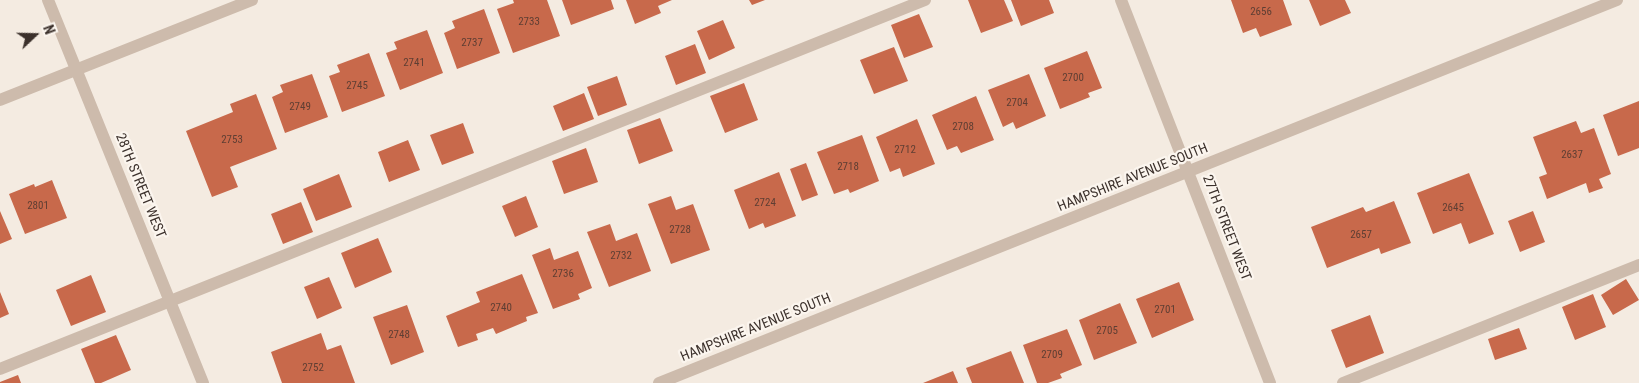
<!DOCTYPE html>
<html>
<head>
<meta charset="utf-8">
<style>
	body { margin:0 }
	#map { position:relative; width:1639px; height:383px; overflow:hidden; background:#f4ebe1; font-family:"Roboto Condensed",sans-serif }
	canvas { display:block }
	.north { position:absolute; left:10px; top:10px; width:50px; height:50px; -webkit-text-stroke:4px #fbf5ee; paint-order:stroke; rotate:69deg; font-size:14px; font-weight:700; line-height:20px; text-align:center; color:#3b302b }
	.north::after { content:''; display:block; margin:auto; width:18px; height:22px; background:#3b302b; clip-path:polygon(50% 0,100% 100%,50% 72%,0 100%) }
</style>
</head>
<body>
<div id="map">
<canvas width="1639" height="383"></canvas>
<div class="north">N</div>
</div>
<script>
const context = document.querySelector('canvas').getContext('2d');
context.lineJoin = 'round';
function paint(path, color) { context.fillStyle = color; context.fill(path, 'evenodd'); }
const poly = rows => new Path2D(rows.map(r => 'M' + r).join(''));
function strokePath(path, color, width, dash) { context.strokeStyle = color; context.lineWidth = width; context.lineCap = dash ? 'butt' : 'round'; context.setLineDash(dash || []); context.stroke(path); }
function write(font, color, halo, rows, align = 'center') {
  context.font = font + ' "Roboto Condensed",sans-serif'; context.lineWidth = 4.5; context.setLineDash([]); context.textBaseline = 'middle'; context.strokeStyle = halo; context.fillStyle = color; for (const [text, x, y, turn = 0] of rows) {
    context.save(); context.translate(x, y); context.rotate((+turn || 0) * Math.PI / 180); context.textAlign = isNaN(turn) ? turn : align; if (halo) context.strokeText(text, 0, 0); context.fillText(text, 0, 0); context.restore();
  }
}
paint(poly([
	[513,0,547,0,560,36,513,53,497,9,514,3],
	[562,0,611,0,614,9,571,25],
	[626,0,672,0,658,6,661,13,635,24],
	[749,0,765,0,752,5],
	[968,0,1004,0,1013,21,981,33],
	[1011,0,1049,0,1054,13,1021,26],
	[1231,0,1283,0,1292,25,1260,37,1256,28,1243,33],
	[1309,0,1345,0,1351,13,1320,26],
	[484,9,500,53,457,69,444,33,455,28,452,21],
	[919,14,933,47,904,58,891,25],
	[723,20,735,48,709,60,697,31],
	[427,30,443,73,400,90,386,53,397,49,394,42],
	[695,44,706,73,676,85,665,56],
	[894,47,908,81,874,94,860,60],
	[1087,51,1102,88,1088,93,1090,97,1060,109,1044,68],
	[369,53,385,96,342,112,329,76,340,72,337,65],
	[312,74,328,117,285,133,272,97,283,92,280,85],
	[1029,74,1046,116,1016,129,1013,122,1003,127,988,90],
	[617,76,627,105,598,116,587,87],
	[744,83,758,120,725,133,710,96],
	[584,93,594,119,563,131,553,106],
	[256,94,277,149,230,167,238,187,212,197,186,131,233,112,230,104],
	[976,96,994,140,961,153,957,146,947,150,932,115],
	[1639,101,1639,148,1618,156,1603,115],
	[660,118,673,151,639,164,627,130],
	[917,119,935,164,903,177,900,168,890,172,876,137],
	[1576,121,1581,133,1594,128,1611,174,1599,179,1603,188,1589,193,1586,183,1547,199,1539,177,1547,174,1533,137],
	[463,123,474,153,442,165,430,135],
	[862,135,879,181,850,193,848,189,834,194,817,152],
	[408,140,420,170,389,182,378,152],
	[586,148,598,182,564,194,552,161],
	[806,163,818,195,802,201,790,169],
	[779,172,796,216,765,228,763,223,749,229,734,190],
	[1469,173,1494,234,1469,244,1461,223,1433,234,1417,193],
	[339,174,352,207,316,221,303,189],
	[52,180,67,218,25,234,9,194,34,184,35,187],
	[526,196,538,227,515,237,502,206],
	[671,196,676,210,693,204,710,250,671,264,648,204],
	[1394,201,1411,243,1381,254,1379,248,1327,268,1311,227,1363,207,1366,212],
	[301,202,313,232,283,244,271,214],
	[0,211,12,239,0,244],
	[1533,211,1545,242,1520,252,1508,221],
	[610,224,616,241,637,233,651,271,609,287,587,232],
	[378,238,392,272,355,288,341,253],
	[550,248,554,260,578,251,592,288,578,294,580,299,553,309,532,255],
	[522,274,538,313,526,317,527,321,496,334,493,328,476,334,478,340,458,347,446,316,480,302,476,292],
	[91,275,106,312,71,326,56,290],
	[329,277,342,308,317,319,304,287],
	[1626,279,1639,300,1613,315,1601,295],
	[1179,282,1194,320,1152,338,1136,299],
	[0,292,9,314,0,318],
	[1593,294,1606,327,1575,340,1562,307],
	[1120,303,1137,343,1094,360,1079,320],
	[407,305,424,352,391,365,373,317],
	[1370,315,1384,353,1346,368,1331,330],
	[1519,328,1527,349,1495,360,1488,339],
	[1067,329,1082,365,1060,374,1062,378,1048,383,1037,383,1023,345],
	[321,333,327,350,341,345,355,383,282,383,271,352],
	[116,335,131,370,101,383,95,383,81,349],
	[1011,351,1024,383,972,383,966,368],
	[953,371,958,383,923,383],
	[18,375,21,383,0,383,0,382]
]), '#c8694b');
strokePath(poly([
	[0,369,925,0],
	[1343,383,1639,265]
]), '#cdbbac', 12);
strokePath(poly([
	[1121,0,1270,383],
	[0,100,252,0],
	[659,383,1617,0]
]), '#cdbbac', 12);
strokePath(poly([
	[48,0,203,383]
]), '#cdbbac', 12);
write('11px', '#5e3e33', null, [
	["2656",1261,12],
	["2733",529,22],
	["2737",472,43],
	["2741",414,63],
	["2700",1073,78],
	["2745",357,86],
	["2704",1017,103],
	["2749",300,107],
	["2708",963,127],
	["2753",232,140],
	["2712",905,150],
	["2637",1572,155],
	["2718",848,167],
	["2724",765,203],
	["2801",38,206],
	["2645",1453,208],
	["2728",680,230],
	["2657",1361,235],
	["2732",621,256],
	["2736",563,274],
	["2740",501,308],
	["2701",1165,310],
	["2705",1107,331],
	["2748",399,335],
	["2709",1052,355],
	["2752",313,368]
]);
write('14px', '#3b302b', '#fbf5ee', [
	["HAMPSHIRE AVENUE SOUTH",1133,178,-22],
	["28TH STREET WEST",140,186,68],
	["27TH STREET WEST",1226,228,69],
	["HAMPSHIRE AVENUE SOUTH",756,328,-22]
]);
</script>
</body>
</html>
